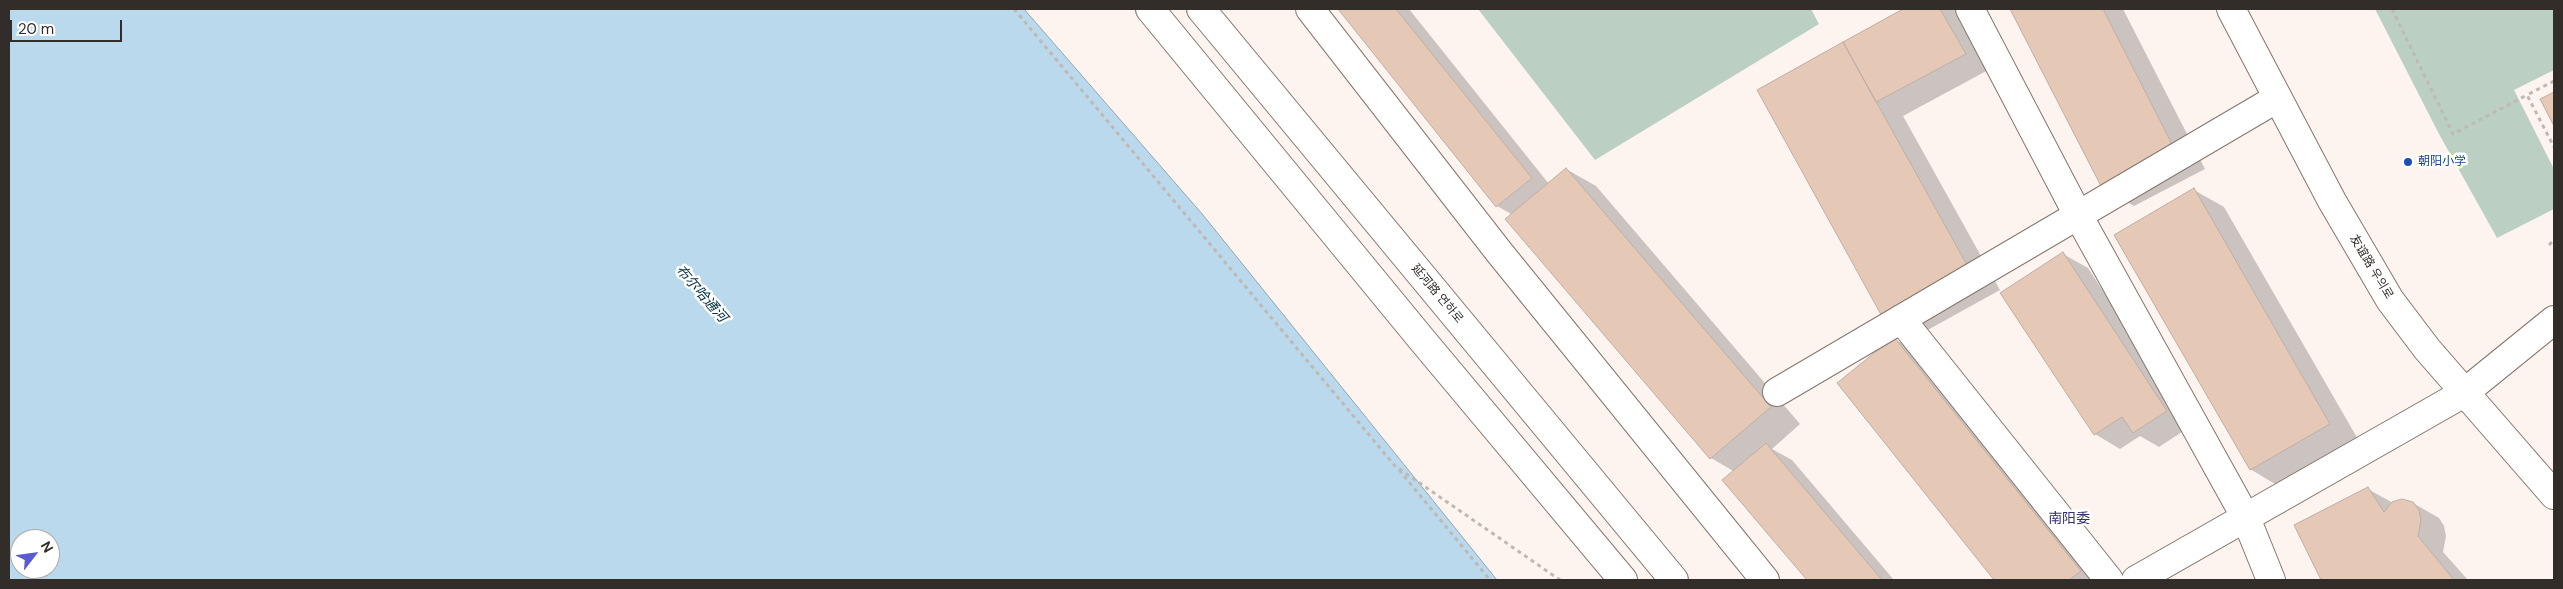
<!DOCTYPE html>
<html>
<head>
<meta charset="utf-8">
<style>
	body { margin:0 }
	#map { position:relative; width:2563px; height:589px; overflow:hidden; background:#fef4ef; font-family:"DM Sans",sans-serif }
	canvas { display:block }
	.frame { position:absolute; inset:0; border:10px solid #322d29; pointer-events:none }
	.north { position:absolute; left:10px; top:529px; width:50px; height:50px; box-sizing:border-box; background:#fff; border:1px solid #adaba9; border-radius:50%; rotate:60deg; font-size:14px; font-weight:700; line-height:20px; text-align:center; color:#322d29 }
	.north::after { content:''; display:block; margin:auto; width:18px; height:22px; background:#5c5ad2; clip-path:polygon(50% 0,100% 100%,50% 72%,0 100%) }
	.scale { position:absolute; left:10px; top:20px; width:112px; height:22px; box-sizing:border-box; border:2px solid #322d29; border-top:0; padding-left:6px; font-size:15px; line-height:18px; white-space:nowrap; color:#322d29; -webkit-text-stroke:4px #fff; paint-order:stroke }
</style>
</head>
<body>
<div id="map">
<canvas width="2563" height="589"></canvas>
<div class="frame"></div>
<div class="north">N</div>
<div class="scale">20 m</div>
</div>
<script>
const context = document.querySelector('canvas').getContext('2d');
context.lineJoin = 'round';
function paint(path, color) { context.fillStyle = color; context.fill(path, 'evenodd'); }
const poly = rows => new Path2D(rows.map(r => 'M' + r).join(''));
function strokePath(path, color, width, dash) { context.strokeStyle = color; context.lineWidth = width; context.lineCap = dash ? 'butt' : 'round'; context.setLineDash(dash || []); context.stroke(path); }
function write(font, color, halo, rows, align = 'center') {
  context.font = font + ' "DM Sans","Noto Sans SC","Noto Sans KR",sans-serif'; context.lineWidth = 5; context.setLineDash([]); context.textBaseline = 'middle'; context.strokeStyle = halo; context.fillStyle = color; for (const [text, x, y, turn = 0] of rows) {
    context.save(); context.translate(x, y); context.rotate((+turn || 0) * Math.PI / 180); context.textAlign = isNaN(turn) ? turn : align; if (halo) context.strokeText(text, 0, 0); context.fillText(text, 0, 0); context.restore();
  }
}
paint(poly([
	[1478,9,1811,9,1819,24,1595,160],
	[2375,9,2554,9,2554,70,2514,90,2554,169,2554,209,2497,238,2439,134]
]), '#bbd0c2');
const water = poly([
	[9,9,1024,9,1203,215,1497,580,9,580,9,9],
	[20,539,50,539,50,569,20,569,20,539]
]);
paint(water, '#bad9ec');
strokePath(water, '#91a5b2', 1);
paint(poly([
	[1340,9,1409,9,1549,184,1566,169,1596,186,1800,424,1772,449,1792,460,1894,580,1808,580,1724,481,1735,472,1711,458,1507,219,1513,215,1497,206],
	[1906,9,1957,9,1990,69,1903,116,2000,290,1915,337,1758,91],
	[2012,9,2123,9,2205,169,2134,206,2104,189],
	[2194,190,2224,207,2359,441,2280,487,2250,469],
	[2063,254,2088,268,2191,426,2159,447,2140,436,2120,449,2095,434],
	[1894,339,1924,356,2103,580,1996,580,1838,383],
	[2368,489,2393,503,2413,503,2439,518,2444,526,2446,536,2443,552,2468,580,2323,580,2296,526]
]), '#0003');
const building = poly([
	[1338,9,1396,9,1532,178,1496,207,1338,9],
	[1903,9,1940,9,1966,54,1876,102,1843,42,1903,9],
	[2010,9,2103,9,2176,152,2103,190,2010,9],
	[1843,42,1971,272,1884,320,1757,90,1843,42],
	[2554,92,2554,126,2540,99,2554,92],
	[1566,168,1771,407,1710,459,1505,219,1566,168],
	[2194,188,2330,424,2250,470,2114,235,2194,188],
	[2063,252,2167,411,2133,433,2122,417,2094,435,2000,293,2063,252],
	[1894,337,2081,571,2069,580,1994,580,1837,383,1894,337],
	[1766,443,1882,580,1807,580,1722,480,1766,443],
	[2368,487,2384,512,2392,502,2402,499,2413,502,2419,510,2421,520,2418,536,2454,580,2321,580,2294,525,2368,487]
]);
paint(building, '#e5c8b5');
strokePath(building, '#bcaea5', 1);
const minor = poly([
	[1310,9,1499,252,1765,580],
	[1970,9,2078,215,2246,518,2271,580],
	[1901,319,2109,580],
	[1777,392,2276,99],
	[2136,580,2464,393,2554,320]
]);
const major = poly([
	[1150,9,1423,341,1623,580],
	[1201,9,1674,580],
	[2231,9,2332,201,2390,300,2427,349,2554,495]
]);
strokePath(minor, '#83766e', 30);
strokePath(major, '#83766e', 30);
strokePath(poly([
	[1014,9,1395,466,1560,580],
	[2392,9,2453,134,2527,95],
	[2554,81,2527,95,2554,147],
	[2549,245,2554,240],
	[1399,470,1490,580]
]), '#c0b8b3', 3, [4, 4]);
strokePath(minor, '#fff', 28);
strokePath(major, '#fff', 28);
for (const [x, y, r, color] of [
	[2408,162,5,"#1a4fb4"]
]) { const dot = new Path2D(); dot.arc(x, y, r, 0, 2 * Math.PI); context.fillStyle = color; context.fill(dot); strokePath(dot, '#fff', 2); }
write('12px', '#164399', '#fff', [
	["朝阳小学",2418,162]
], 'left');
write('12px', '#322d29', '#fff', [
	["友谊路 우의로",2371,267,59],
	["延河路 연하로",1437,294,50]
]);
write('italic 14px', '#093347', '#fff', [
	["布尔哈通河",701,294,49]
]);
write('14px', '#31326d', '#fff', [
	["南阳委",2069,519]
]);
</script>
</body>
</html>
